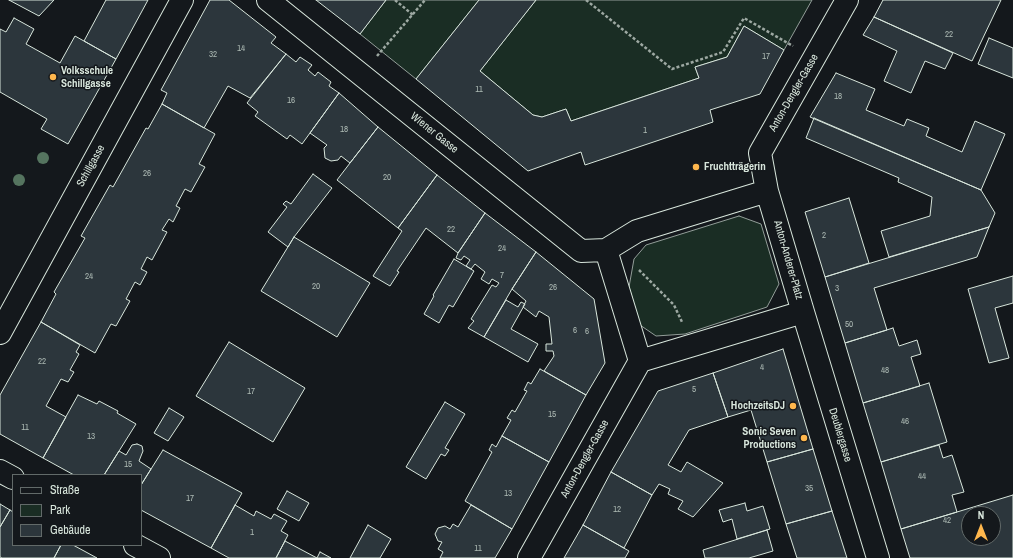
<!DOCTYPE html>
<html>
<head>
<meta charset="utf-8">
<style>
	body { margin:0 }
	#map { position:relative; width:1013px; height:558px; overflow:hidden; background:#14181c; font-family:"Archivo Narrow",sans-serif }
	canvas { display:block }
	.legend { position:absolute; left:12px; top:474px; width:130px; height:72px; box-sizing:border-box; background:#14181c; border:1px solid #626a69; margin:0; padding:5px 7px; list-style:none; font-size:12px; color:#d8e6dc }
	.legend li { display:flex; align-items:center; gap:8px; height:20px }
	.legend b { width:20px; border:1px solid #626a69 }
	.north { position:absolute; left:961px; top:506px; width:40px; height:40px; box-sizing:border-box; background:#14181c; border:1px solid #626a69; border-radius:50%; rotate:0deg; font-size:11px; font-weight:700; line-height:16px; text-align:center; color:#d8e6dc }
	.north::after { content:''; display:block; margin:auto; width:14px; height:18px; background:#ffb74d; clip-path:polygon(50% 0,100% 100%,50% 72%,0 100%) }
</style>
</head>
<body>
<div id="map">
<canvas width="1013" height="558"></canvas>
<ul class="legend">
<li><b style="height:5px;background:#14181c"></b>Straße</li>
<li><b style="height:11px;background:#1a2d24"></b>Park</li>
<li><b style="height:11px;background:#2c363c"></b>Gebäude</li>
</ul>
<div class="north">N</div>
</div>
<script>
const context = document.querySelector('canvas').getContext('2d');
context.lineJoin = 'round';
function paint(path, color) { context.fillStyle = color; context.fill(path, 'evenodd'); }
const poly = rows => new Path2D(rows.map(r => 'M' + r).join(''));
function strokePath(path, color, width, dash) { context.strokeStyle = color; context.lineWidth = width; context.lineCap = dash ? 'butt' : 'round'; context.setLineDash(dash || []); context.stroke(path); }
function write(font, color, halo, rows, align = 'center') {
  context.font = font + ' "Archivo Narrow",sans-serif'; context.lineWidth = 3; context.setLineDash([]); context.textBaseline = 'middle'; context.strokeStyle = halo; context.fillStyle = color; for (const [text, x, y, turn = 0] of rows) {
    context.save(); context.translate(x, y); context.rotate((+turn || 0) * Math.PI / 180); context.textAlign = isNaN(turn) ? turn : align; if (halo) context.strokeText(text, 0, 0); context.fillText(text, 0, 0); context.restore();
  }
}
const green = poly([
	[386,0,479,0,416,79,360,34,386,0],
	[536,0,812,0,784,50,744,26,727,57,695,67,699,78,571,121,566,109,542,117,533,115,480,71,536,0],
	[739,216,761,224,779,284,767,307,685,334,656,336,640,325,629,287,634,259,646,245,739,216]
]);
paint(green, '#1a2d24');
strokePath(green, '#939e99', 1);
const building = poly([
	[9,0,54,0,39,16,9,0],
	[106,0,148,0,116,59,84,41,106,0],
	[210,0,229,0,276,37,271,43,286,54,250,98,228,86,204,128,162,104,167,93,161,90,210,0],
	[316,0,386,0,360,34,316,0],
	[479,0,536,0,480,71,533,115,542,117,566,109,571,121,699,78,695,67,727,57,744,26,784,50,760,94,710,110,713,122,585,165,581,152,528,171,416,79,479,0],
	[883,0,1001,0,972,61,874,17,883,0],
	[874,17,953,53,945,69,925,61,911,93,884,81,897,51,863,35,874,17],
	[14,18,34,29,26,44,60,63,75,36,116,59,68,144,41,129,47,119,0,92,0,29,6,32,14,18],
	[989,38,1013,48,1013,78,978,64,989,38],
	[286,54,296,62,300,57,312,65,308,70,315,76,318,72,331,82,329,86,339,93,302,144,290,135,287,139,255,116,258,112,247,103,286,54],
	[836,73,875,89,866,110,904,126,907,119,929,128,926,136,962,152,975,121,1005,134,981,190,810,117,836,73],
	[339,93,378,127,350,163,341,156,338,160,331,161,325,158,324,148,327,145,310,133,339,93],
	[162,104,215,134,199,164,205,167,191,192,185,189,176,206,180,208,173,222,169,219,162,230,167,232,152,260,147,257,141,269,147,272,140,285,135,282,126,299,130,301,116,326,111,324,95,353,41,322,56,294,54,292,85,238,81,236,110,185,113,187,146,128,148,129,162,104],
	[814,118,981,190,995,213,989,227,889,257,881,231,930,216,932,197,898,182,899,178,806,138,814,118],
	[378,127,437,175,398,228,337,180,350,163,378,127],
	[313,174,332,188,294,237,288,247,268,232,287,207,283,204,286,201,291,204,313,174],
	[437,175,485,213,458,253,426,228,397,271,399,272,390,286,373,276,402,231,398,228,437,175],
	[849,198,869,263,825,277,805,212,849,198],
	[485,213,536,252,512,289,484,337,468,328,474,321,471,319,492,285,496,287,499,283,492,279,489,284,481,279,485,272,475,264,471,269,466,266,470,260,464,256,461,260,456,258,458,253,485,213],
	[989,227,977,257,874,288,887,330,845,343,825,277,989,227],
	[294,237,370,283,337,337,261,291,294,237],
	[536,252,594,299,605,363,586,395,544,371,554,356,553,351,546,351,546,344,552,344,549,317,539,311,536,317,523,307,526,301,512,289,536,252],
	[454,259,474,271,453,307,449,305,439,323,424,314,434,296,433,295,454,259],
	[1013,276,1013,303,995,308,1009,358,989,363,968,289,1013,276],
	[506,300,518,307,521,302,525,304,511,329,538,344,528,362,484,337,506,300],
	[41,322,80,345,76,352,79,354,70,370,74,372,68,382,61,379,46,406,66,417,43,458,0,434,0,395,41,322],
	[893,328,899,346,917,340,921,354,911,357,920,386,863,403,845,343,893,328],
	[229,342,305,388,273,442,196,396,229,342],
	[783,349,813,449,767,462,751,410,728,417,713,373,783,349],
	[540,369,586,395,549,462,502,436,511,420,507,418,512,410,515,412,527,391,524,390,528,382,531,384,540,369],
	[713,373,728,417,689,430,668,465,681,472,687,462,723,483,693,517,678,509,683,501,668,494,670,489,659,484,652,495,611,472,658,391,713,373],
	[929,383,947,442,881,462,863,403,929,383],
	[78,395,97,404,99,401,118,411,117,413,136,424,104,475,74,475,43,458,78,395],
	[445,402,465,414,445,448,449,450,445,456,441,454,426,479,406,467,445,402],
	[169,408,184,417,168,441,154,433,169,408],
	[502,436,549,462,512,529,465,501,492,452,489,450,492,444,496,447,502,436],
	[137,444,142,446,143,451,139,461,151,469,141,485,141,475,104,475,119,451,126,455,132,445,137,444],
	[939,445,943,458,952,455,964,492,952,495,957,512,901,529,881,462,939,445],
	[813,449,832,511,786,524,767,462,813,449],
	[163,450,242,493,211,548,141,510,141,485,163,450],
	[611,472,652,495,624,548,583,525,611,472],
	[287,491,309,503,299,521,277,509,287,491],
	[1013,495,1013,558,910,558,901,529,1013,495],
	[969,514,993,514,993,538,969,538,969,514],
	[745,503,747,511,763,506,770,529,737,539,732,519,723,522,719,510,745,503],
	[0,504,10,510,0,527,0,504],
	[235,505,254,516,256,511,271,519,274,514,287,521,281,531,288,535,276,558,229,558,211,548,235,505],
	[471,505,512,529,495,558,440,558,443,552,438,549,442,542,438,541,435,534,438,528,445,526,450,529,453,524,458,527,471,505],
	[10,510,13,512,13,545,61,545,54,558,2,558,0,557,0,527,10,510],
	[832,511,847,558,797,558,786,524,832,511],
	[368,525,391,539,380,558,350,558,368,525],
	[583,525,629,551,625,558,564,558,583,525],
	[767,530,773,551,749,558,705,558,703,550,767,530],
	[285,541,317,558,276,558,285,541],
	[61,545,73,545,97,558,54,558,61,545],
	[320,552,331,558,317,558,320,552]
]);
paint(building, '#2c363c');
strokePath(building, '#d8e6dc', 1);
const minor = poly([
	[268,0,581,251,606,250,637,231,767,191],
	[847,0,760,153,767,191,803,312,878,558],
	[606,250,640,361],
	[0,333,182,0],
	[640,361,803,312],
	[0,471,13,478],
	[135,545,159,558],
	[529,558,640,361]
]);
strokePath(minor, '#d8e6dc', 24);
strokePath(poly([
	[395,0,413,15],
	[586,0,672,69,723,52,744,18,793,46],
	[377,56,425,0],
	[639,270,674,305,682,322]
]), '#9da8a2', 2.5, [3, 2]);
strokePath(minor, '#14181c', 22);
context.fillStyle = '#55745f';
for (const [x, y] of [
	[43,158],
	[19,180]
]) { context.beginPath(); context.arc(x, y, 6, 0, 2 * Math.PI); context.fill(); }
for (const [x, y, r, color] of [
	[53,77,4,"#ffb74d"],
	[696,167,4,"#ffb74d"],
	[793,406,4,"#ffb74d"],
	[804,438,4,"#ffb74d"]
]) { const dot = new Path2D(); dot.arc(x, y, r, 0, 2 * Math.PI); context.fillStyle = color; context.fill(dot); strokePath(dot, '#14181c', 1.5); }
write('9px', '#adbab4', null, [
	["22",949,35],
	["14",241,49],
	["32",213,55],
	["17",766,57],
	["11",479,90],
	["18",838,97],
	["16",291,101],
	["18",344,130],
	["1",645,131],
	["26",147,174],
	["20",387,178],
	["22",451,230],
	["2",824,236],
	["24",502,249],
	["7",502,276],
	["24",89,277],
	["20",316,287],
	["26",553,288],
	["3",837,289],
	["50",849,325],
	["6",575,331],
	["6",587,332],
	["22",42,362],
	["4",762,368],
	["48",885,371],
	["5",694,390],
	["17",251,392],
	["15",552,415],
	["46",905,422],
	["11",25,428],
	["13",91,437],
	["15",128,465],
	["44",922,477],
	["35",809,489],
	["13",508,494],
	["17",190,499],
	["12",617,510],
	["42",947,521],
	["1",252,533],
	["11",478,549]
]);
write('bold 11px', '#d8e6dc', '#14181c', [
	["Volksschule",61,71],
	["Schillgasse",61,84],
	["Fruchtträgerin",704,167],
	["HochzeitsDJ",785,406,"right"],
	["Sonic Seven",796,432,"right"],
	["Productions",796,445,"right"]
], 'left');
write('11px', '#d8e6dc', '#14181c', [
	["Anton-Dengler-Gasse",794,93,-60],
	["Wiener Gasse",434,133,39],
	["Schillgasse",91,166,-61],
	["Anton-Anderer-Platz",788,260,74],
	["Deublergasse",840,435,73],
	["Anton-Dengler-Gasse",585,459,-61]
]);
</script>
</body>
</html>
